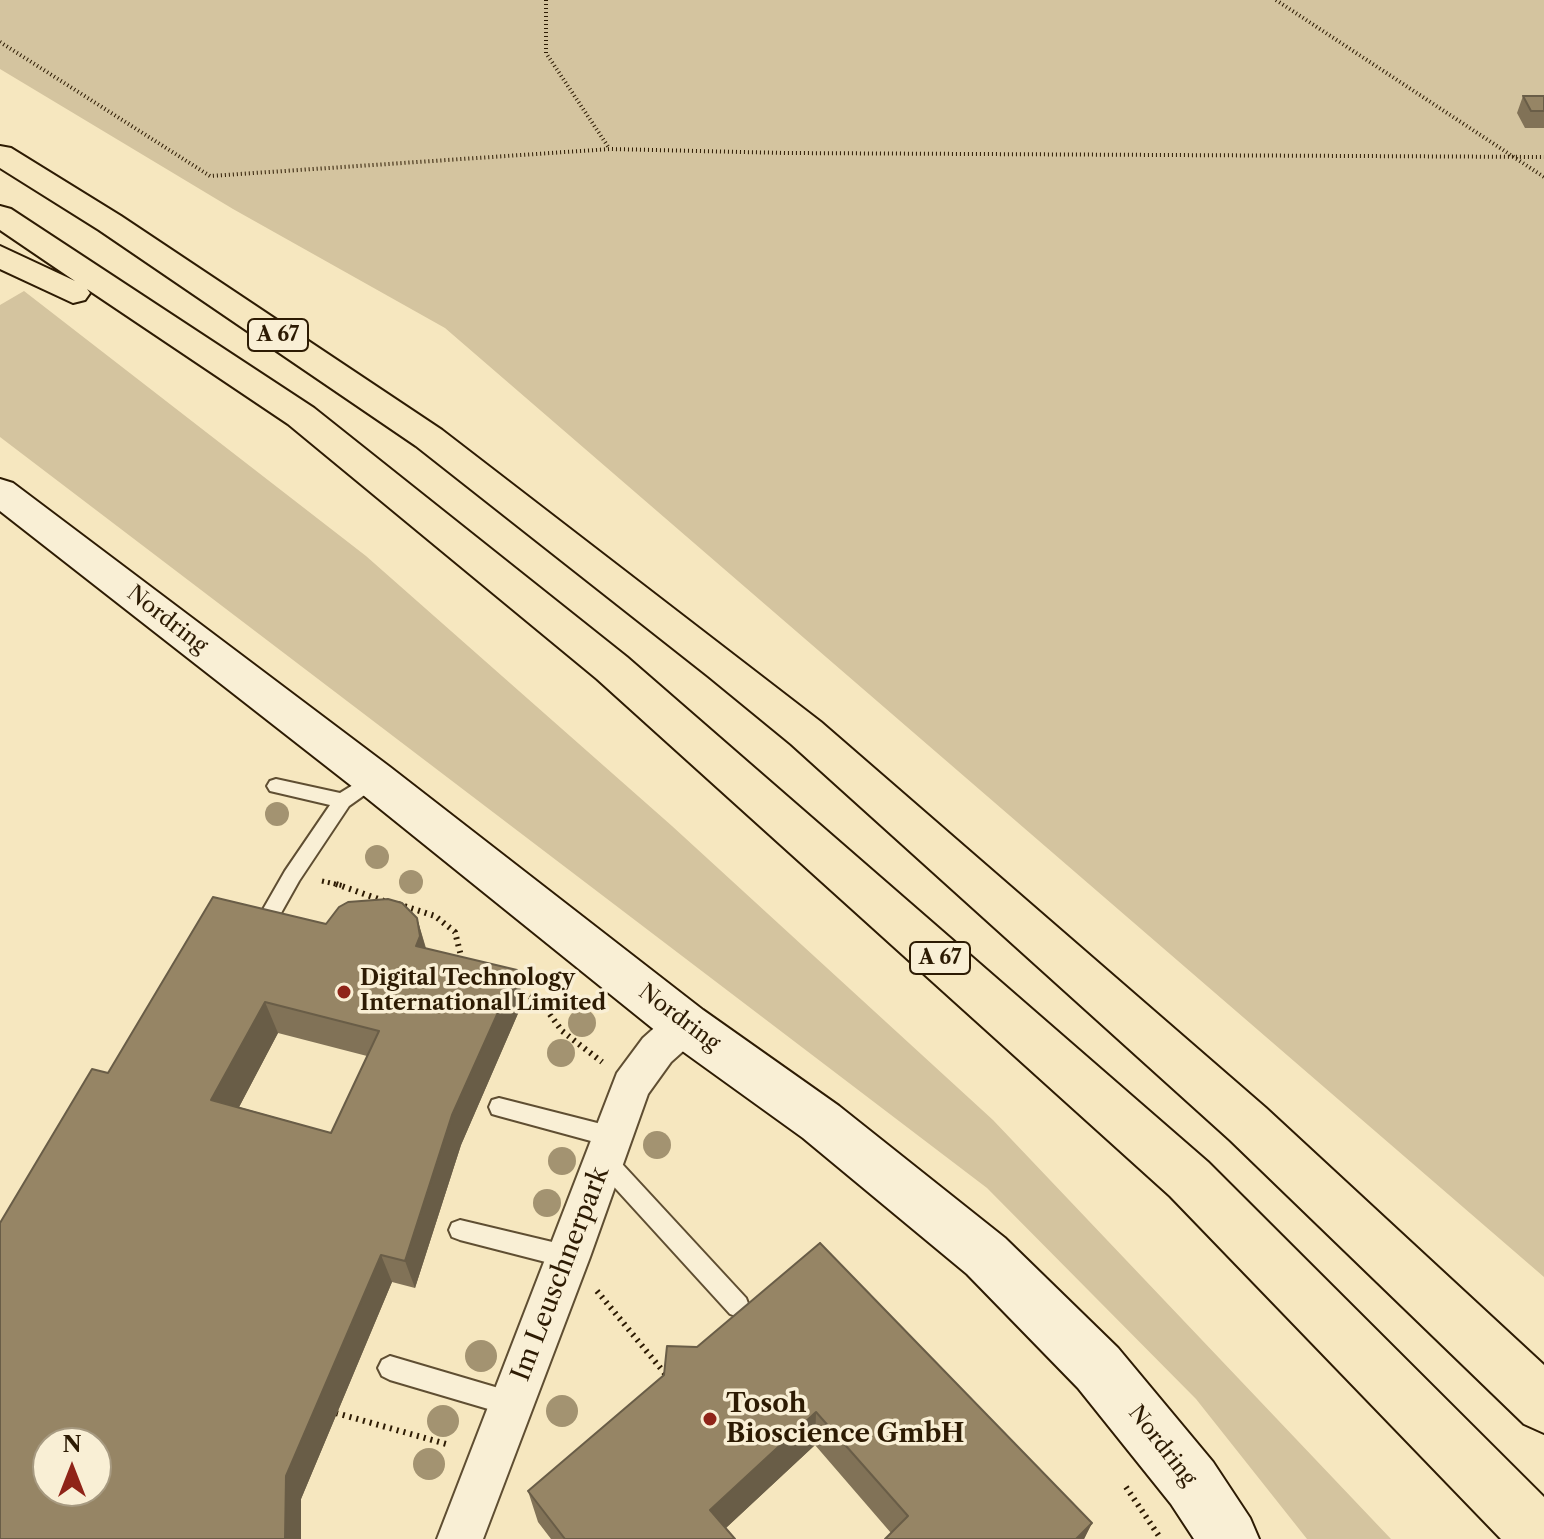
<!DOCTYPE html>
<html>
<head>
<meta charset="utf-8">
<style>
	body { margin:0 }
	#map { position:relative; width:1544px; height:1539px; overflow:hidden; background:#f6e7bf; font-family:"Libre Caslon Text",serif }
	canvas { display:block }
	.north { position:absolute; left:32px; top:1427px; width:80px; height:80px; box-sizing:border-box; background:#f9efd5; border:2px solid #a79a81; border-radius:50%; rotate:0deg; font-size:22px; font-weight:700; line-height:32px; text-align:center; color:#2d1b03 }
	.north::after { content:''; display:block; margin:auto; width:28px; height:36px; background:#8f2418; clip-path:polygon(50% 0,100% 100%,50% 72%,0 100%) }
</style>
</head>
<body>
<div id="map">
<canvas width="1544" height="1539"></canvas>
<div class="north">N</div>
</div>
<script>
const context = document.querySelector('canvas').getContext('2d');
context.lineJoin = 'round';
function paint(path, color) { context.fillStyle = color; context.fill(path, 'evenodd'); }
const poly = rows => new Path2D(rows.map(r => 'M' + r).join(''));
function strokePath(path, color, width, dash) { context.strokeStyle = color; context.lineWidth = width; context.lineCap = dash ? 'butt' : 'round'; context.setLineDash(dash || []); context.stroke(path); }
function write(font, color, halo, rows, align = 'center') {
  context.font = font + ' "Libre Caslon Text",serif'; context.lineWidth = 7; context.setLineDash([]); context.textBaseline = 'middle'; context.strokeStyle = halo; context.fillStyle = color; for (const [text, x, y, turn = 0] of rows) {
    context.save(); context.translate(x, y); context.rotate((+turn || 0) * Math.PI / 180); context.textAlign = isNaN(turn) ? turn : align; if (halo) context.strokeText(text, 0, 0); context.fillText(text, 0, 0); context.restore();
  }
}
paint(poly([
	[0,0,1544,0,1544,1277,445,328,233,209,0,69],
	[24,291,366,556,672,826,993,1120,1391,1539,1307,1539,1196,1399,987,1188,0,437,0,305]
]), '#d4c49f');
const service = poly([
	[374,772,380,774,383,779,380,784,349,806,299,881,267,938,260,940,253,938,250,932,285,871,330,805,270,791,267,786,270,781,276,779,340,793,374,772],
	[499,1098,613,1127,621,1130,624,1137,621,1144,613,1147,499,1116,492,1114,489,1107,492,1100,499,1098],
	[604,1150,612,1153,746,1298,749,1306,746,1314,738,1317,730,1314,596,1167,593,1160,596,1153,604,1150],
	[460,1220,569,1246,577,1250,580,1257,577,1264,569,1268,460,1240,452,1237,449,1230,452,1223,460,1220],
	[390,1356,512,1392,520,1396,524,1404,520,1412,512,1416,390,1380,382,1376,378,1368,382,1360,390,1356]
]);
const minor = poly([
	[685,1008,699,1013,704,1025,699,1037,671,1062,648,1094,590,1257,483,1539,437,1539,617,1073,643,1038,671,1013,685,1008]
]);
const secondary = poly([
	[0,479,13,483,390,767,703,1010,839,1106,1005,1238,1118,1348,1213,1462,1250,1518,1259,1539,1194,1539,1171,1504,1078,1388,967,1274,803,1138,667,1040,358,791,0,511,0,479]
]);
const motorway = poly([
	[0,146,11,148,121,216,442,430,821,722,1266,1108,1544,1365,1544,1433,1524,1424,1230,1140,791,744,708,676,416,446,99,230,0,168,0,146],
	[0,206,11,209,314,408,627,657,1208,1162,1544,1497,1544,1539,1501,1539,1170,1196,597,679,288,424,87,289,90,293,85,300,73,303,0,269,0,246,75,281,0,230,0,206]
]);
strokePath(service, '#5f4e32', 4);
strokePath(minor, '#5f4e32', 4);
strokePath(secondary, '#2d1b03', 4);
strokePath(motorway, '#2d1b03', 4);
strokePath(poly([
	[546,0,546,53,609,148],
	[1276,0,1544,177],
	[0,42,210,176,610,149,786,153,1544,157]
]), '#2d1b03', 4, [1, 3]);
strokePath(poly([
	[322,881,344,886]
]), '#2d1b03', 5, [2, 4]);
strokePath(poly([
	[336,884,384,901],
	[398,904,435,916,455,932,463,964],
	[517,990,541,1002,562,1031,602,1062],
	[597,1291,667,1376],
	[336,1413,450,1445],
	[1126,1487,1161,1539]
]), '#2d1b03', 6, [2, 5]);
paint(service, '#f9efd5');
paint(minor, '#f9efd5');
paint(secondary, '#f9efd5');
paint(motorway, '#f6e7bf');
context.fillStyle = '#a39371';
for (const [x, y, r] of [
	[277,814,12],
	[377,857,12],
	[411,882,12],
	[582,1023,14],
	[561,1053,14],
	[657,1145,14],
	[562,1161,14],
	[547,1203,14],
	[481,1356,16],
	[562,1411,16],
	[443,1421,16],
	[429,1464,16]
]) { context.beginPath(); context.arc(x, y, r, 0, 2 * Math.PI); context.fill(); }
paint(poly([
	[1523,96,1544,96,1544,128,1525,128,1517,113],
	[417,918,426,948,523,1002,461,1145,415,1288,392,1282,301,1499,108,1073,326,924],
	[278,1033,367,1056,331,1133,239,1107],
	[667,1346,1092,1523,1084,1539,885,1539,891,1533,815,1445,726,1528,735,1539,551,1539,538,1522,528,1491,664,1375]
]), '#817257');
paint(poly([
	[417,918,426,950,416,946],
	[517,970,523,1002,461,1145,415,1288,405,1261,452,1115],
	[265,1002,278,1033,227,1130,211,1100],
	[381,1255,392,1282,301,1499,301,1539,285,1539,286,1476],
	[816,1412,815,1445,714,1539,710,1510],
	[1092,1523,1084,1539,1076,1539]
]), '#695d47');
const building = poly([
	[1523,96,1544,96,1544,111,1531,111,1523,96],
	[213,897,326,924,339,907,348,902,388,899,402,903,417,918,420,936,416,946,517,970,452,1115,405,1261,381,1255,286,1476,285,1539,0,1539,0,1223,92,1069,108,1073,213,897],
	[265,1002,379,1031,331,1133,211,1100,265,1002],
	[48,1443,96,1443,96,1491,48,1491,48,1443],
	[820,1243,1092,1523,1076,1539,885,1539,908,1516,816,1412,710,1510,735,1539,565,1539,528,1491,664,1375,667,1346,697,1347,820,1243]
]);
paint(building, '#968565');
strokePath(building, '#695d47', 2);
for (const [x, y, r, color] of [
	[344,992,8,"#8f2418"],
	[710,1419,8,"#8f2418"]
]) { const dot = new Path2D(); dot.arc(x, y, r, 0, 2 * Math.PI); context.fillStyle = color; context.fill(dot); strokePath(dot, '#f9efd5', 3); }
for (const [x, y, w] of [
	[278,335,60],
	[940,958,60]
]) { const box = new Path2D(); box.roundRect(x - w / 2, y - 16, w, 32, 6); context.fillStyle = '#f9efd5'; context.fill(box); strokePath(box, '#2d1b03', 2); }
write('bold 20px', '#2d1b03', null, [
	["A 67",278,335],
	["A 67",940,958]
]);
write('22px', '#2d1b03', '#f9efd5', [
	["Nordring",167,620,38],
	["Nordring",679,1018,37],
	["Nordring",1162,1446,52]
]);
write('bold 22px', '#2d1b03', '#f9efd5', [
	["Digital Technology",360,979],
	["International Limited",360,1004]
], 'left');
write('26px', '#2d1b03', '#f9efd5', [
	["Im Leuschnerpark",561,1274,-69]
]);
write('bold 26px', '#2d1b03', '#f9efd5', [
	["Tosoh",726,1404],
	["Bioscience GmbH",726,1434]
], 'left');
</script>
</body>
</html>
